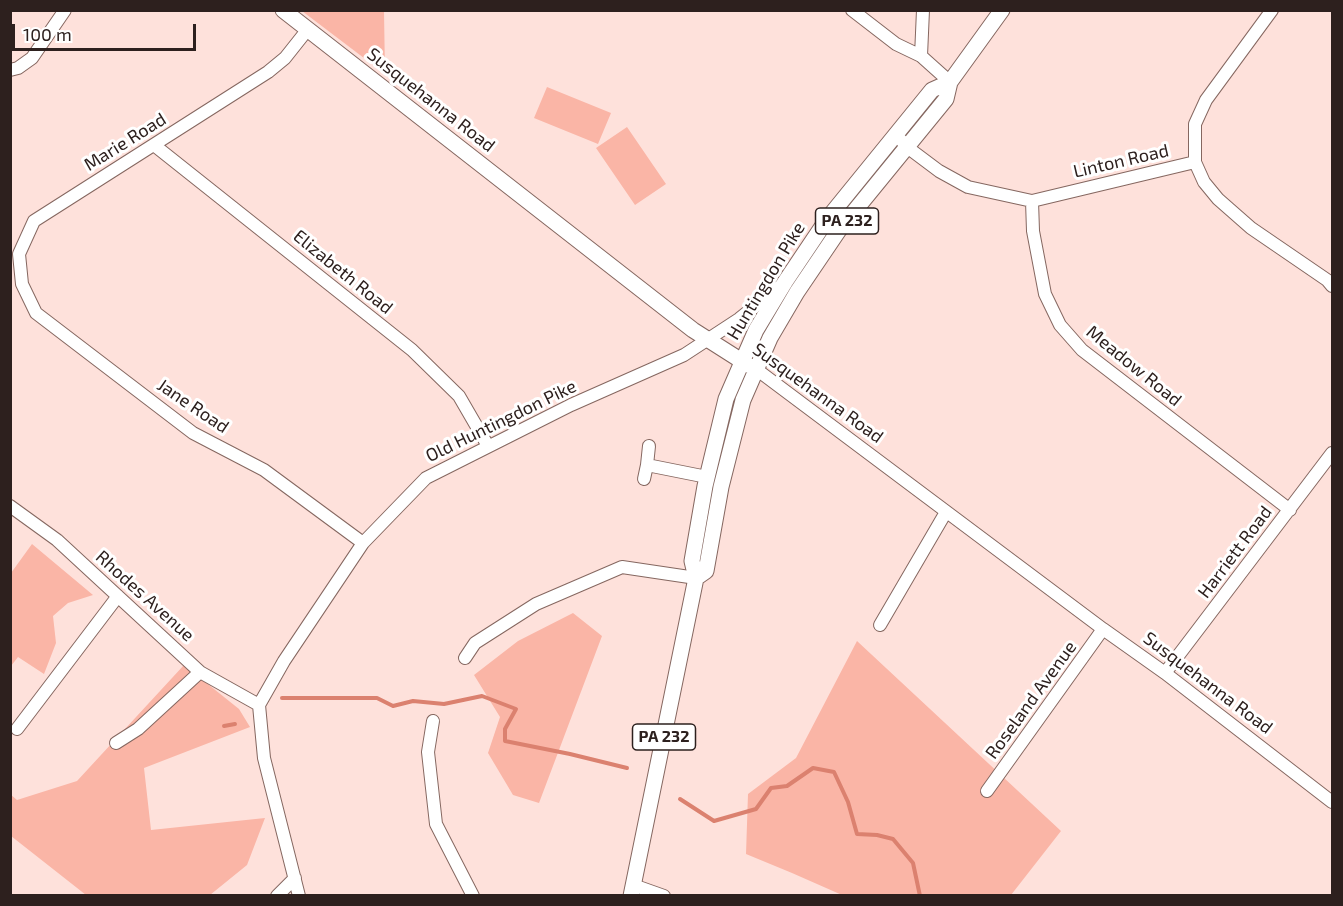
<!DOCTYPE html>
<html>
<head>
<meta charset="utf-8">
<style>
	body { margin:0 }
	#map { position:relative; width:1343px; height:906px; overflow:hidden; background:#fee1db; font-family:"Exo 2",sans-serif }
	canvas { display:block }
	.frame { position:absolute; inset:0; border:12px solid #2d201e; pointer-events:none }
	.scale { position:absolute; left:12px; top:24px; width:184px; height:27px; box-sizing:border-box; border:3px solid #2d201e; border-top:0; padding-left:8px; font-size:18px; line-height:21px; white-space:nowrap; color:#2d201e; -webkit-text-stroke:4px #fff; paint-order:stroke }
</style>
</head>
<body>
<div id="map">
<canvas width="1343" height="906"></canvas>
<div class="frame"></div>
<div class="scale">100 m</div>
</div>
<script>
const context = document.querySelector('canvas').getContext('2d');
context.lineJoin = 'round';
function paint(path, color) { context.fillStyle = color; context.fill(path, 'evenodd'); }
const poly = rows => new Path2D(rows.map(r => 'M' + r).join(''));
function strokePath(path, color, width, dash) { context.strokeStyle = color; context.lineWidth = width; context.lineCap = dash ? 'butt' : 'round'; context.setLineDash(dash || []); context.stroke(path); }
function write(font, color, halo, rows, align = 'center') {
  context.font = font + ' "Exo 2",sans-serif'; context.lineWidth = 6; context.setLineDash([]); context.textBaseline = 'middle'; context.strokeStyle = halo; context.fillStyle = color; for (const [text, x, y, turn = 0] of rows) {
    context.save(); context.translate(x, y); context.rotate((+turn || 0) * Math.PI / 180); context.textAlign = isNaN(turn) ? turn : align; if (halo) context.strokeText(text, 0, 0); context.fillText(text, 0, 0); context.restore();
  }
}
paint(poly([
	[302,11,384,11,385,74],
	[547,87,611,113,598,144,534,118],
	[627,127,666,184,635,205,596,148],
	[32,544,93,595,68,603,53,616,56,643,44,674,18,657,11,666,11,573],
	[573,613,602,636,539,803,513,795,488,753,500,717,474,675,518,641],
	[857,641,1061,831,1011,895,842,895,792,873,746,854,748,794,796,758],
	[184,665,239,709,250,727,144,768,151,830,265,818,247,865,210,895,86,895,11,836,10,794,17,800,77,781]
]), '#fab5a6');
strokePath(poly([
	[282,698,377,698,393,706,413,701,444,704,482,696,516,709,505,729,505,741,570,754,627,768],
	[224,726,235,724],
	[680,799,714,821,756,809,771,788,787,786,813,768,834,772,848,802,857,834,877,835,893,839,913,863,920,896]
]), '#db816f', 4);
const minor = poly([
	[852,10,896,44,921,56,950,82],
	[308,29,285,58,268,72,34,221,19,254,22,284,36,313,193,433,264,470,363,543],
	[921,56,923,10],
	[10,70,18,68,32,58,65,10],
	[901,140,907,147,939,171,968,187,1032,201,1195,162,1204,182,1218,199,1251,228,1327,280,1332,286],
	[154,145,412,350,459,396,488,446],
	[1195,162,1195,124,1206,100,1272,10],
	[1032,201,1033,231,1045,294,1060,325,1082,350,1290,510],
	[756,369,1103,629,1165,673,1332,802],
	[647,465,649,446],
	[644,479,647,465,707,477],
	[10,506,57,540,200,672,259,705],
	[880,625,946,512],
	[465,658,475,643,536,604,622,567,696,578],
	[1165,673,1332,453],
	[433,721,428,752,436,824,473,896],
	[17,729,118,596],
	[116,743,138,729,200,672],
	[987,791,1103,629],
	[633,885,664,896],
	[277,896,295,878],
	[299,896,264,758,259,705,284,661,363,543,426,478,571,405,684,355,739,319,779,287]
]);
const major = poly([
	[283,10,693,330,748,365],
	[696,578,706,571,721,487,743,400,770,338,797,292,839,230,946,99,950,82,1002,10],
	[631,896,696,578,692,561,705,486,726,399,756,330,785,282,828,218,932,90,950,82]
]);
strokePath(minor, '#856760', 14);
strokePath(major, '#856760', 17);
strokePath(minor, '#fff', 12);
strokePath(major, '#fff', 15);
for (const [x, y, w] of [
	[847,221,63],
	[664,737,63]
]) { const box = new Path2D(); box.roundRect(x - w / 2, y - 13, w, 26, 4.5); context.fillStyle = '#fff'; context.fill(box); strokePath(box, '#2d201e', 1.5); }
write('bold 16px', '#2d201e', null, [
	["PA 232",847,221],
	["PA 232",664,737]
]);
write('18px', '#2d201e', '#fff', [
	["Susquehanna Road",431,100,38],
	["Marie Road",125,142,-32],
	["Linton Road",1121,161,-13],
	["Elizabeth Road",343,272,39],
	["Huntingdon Pike",766,281,-59],
	["Meadow Road",1134,366,39],
	["Susquehanna Road",818,393,36],
	["Jane Road",193,406,34],
	["Old Huntingdon Pike",501,421,-26],
	["Harriett Road",1235,552,-53],
	["Rhodes Avenue",145,596,42],
	["Susquehanna Road",1208,683,37],
	["Roseland Avenue",1031,700,-54]
]);
</script>
</body>
</html>
